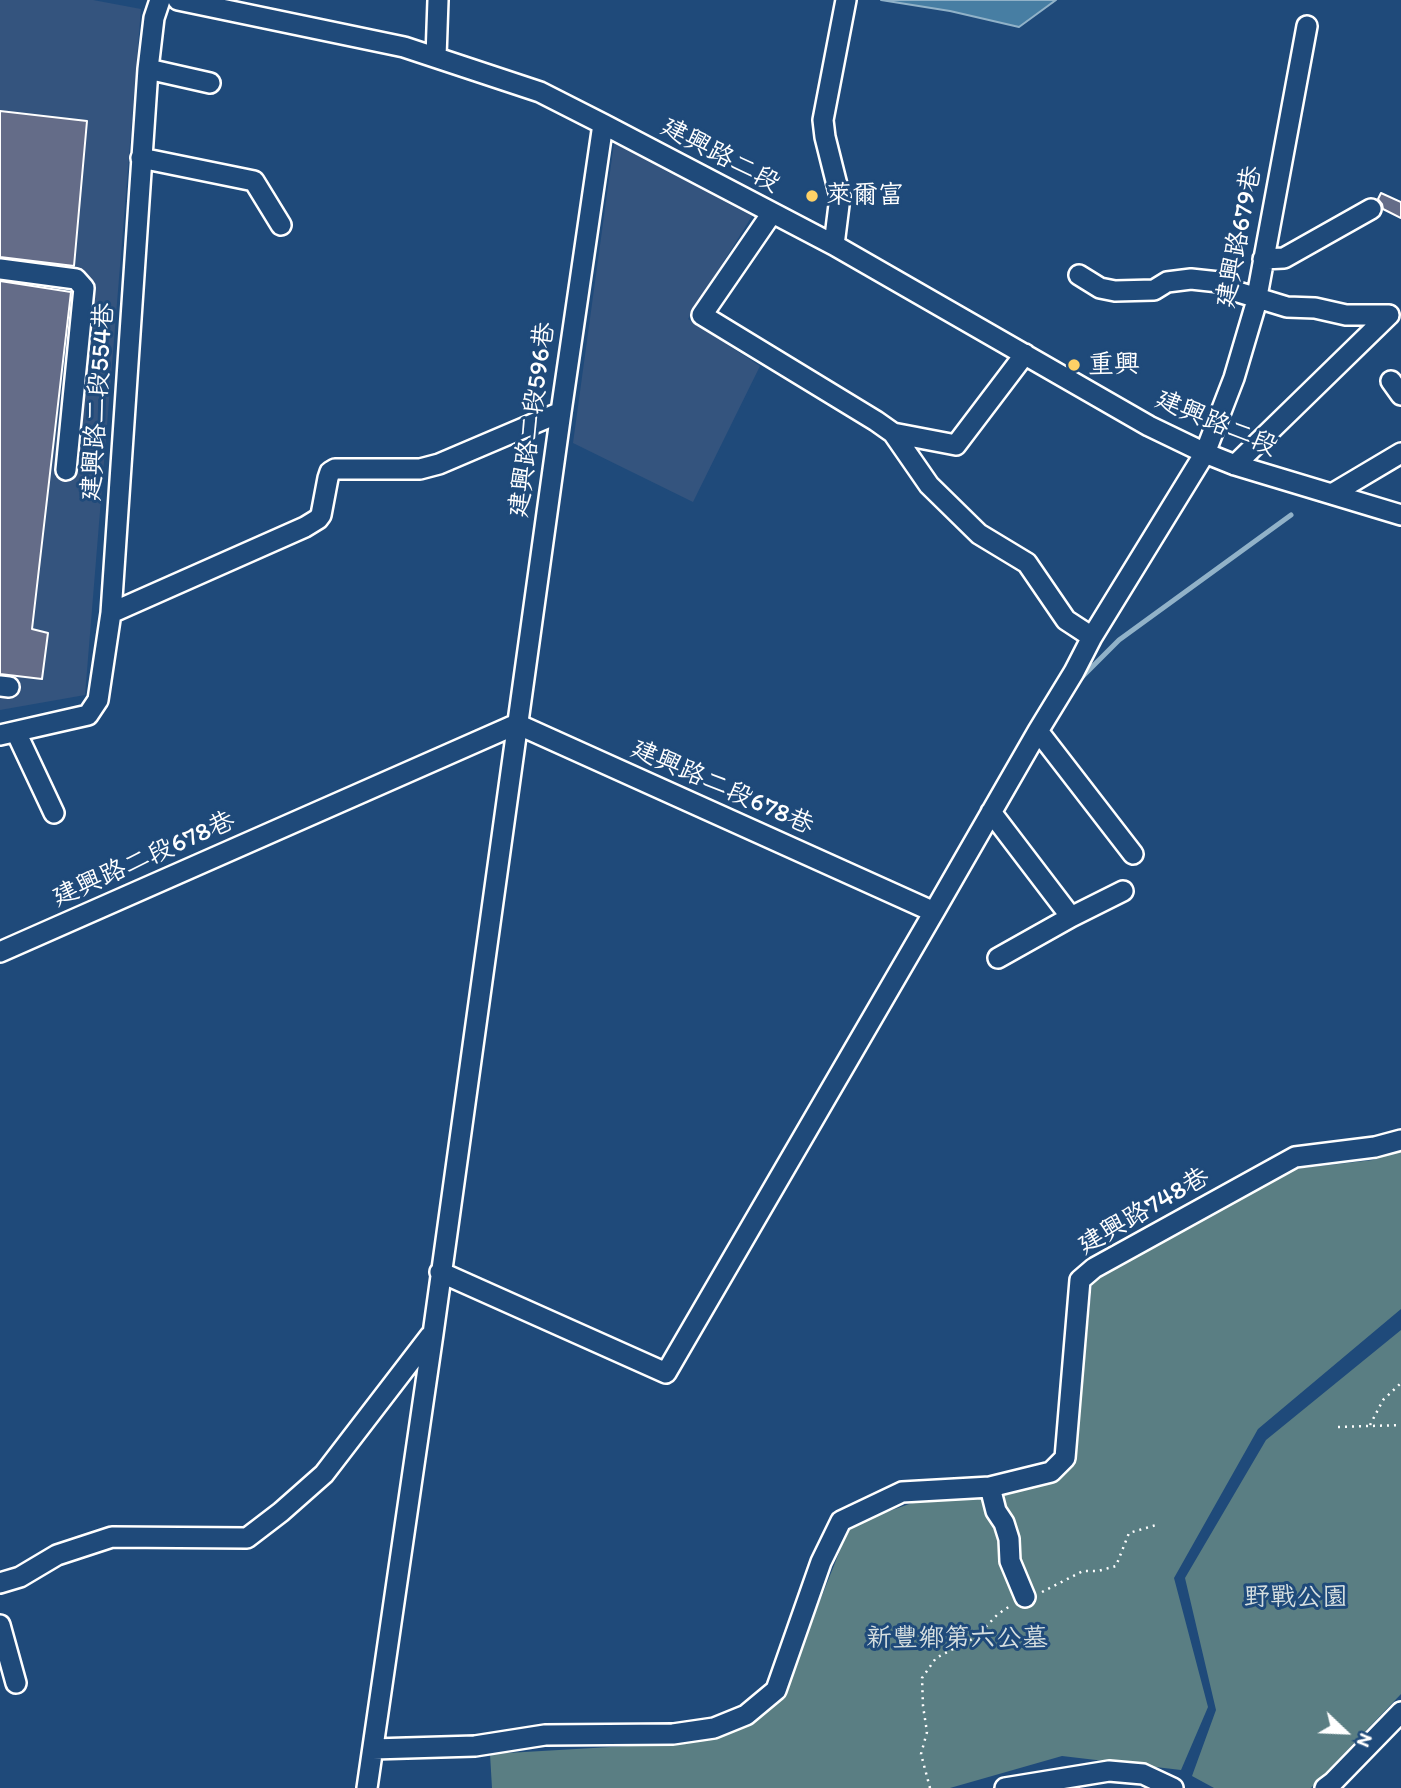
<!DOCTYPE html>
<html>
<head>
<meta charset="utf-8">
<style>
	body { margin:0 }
	#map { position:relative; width:1401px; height:1788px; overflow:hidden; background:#1f4a7a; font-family:Itim,sans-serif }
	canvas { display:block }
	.north { position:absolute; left:1310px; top:1697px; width:70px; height:70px; -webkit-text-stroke:5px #1f4a7a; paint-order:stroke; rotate:113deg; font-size:19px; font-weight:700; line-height:28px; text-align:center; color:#fff }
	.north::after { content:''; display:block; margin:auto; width:24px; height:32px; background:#fff; clip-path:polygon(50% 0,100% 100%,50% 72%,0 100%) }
</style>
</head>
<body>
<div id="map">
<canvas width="1401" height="1788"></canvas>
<div class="north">N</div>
</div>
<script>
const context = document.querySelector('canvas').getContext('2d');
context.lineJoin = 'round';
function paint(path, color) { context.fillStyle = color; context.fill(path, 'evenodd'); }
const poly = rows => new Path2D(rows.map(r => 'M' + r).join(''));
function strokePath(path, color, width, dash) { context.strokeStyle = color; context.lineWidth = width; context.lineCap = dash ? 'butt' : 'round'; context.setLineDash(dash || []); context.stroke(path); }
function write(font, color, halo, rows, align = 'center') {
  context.font = font + ' Itim,"LXGW WenKai TC",sans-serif'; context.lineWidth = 6; context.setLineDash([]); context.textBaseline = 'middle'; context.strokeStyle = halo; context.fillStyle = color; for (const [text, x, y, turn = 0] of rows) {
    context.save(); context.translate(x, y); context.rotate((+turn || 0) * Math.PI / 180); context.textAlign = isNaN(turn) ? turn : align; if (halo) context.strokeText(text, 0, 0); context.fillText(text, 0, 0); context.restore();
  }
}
paint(poly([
	[0,0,93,0,141,9,85,695,0,710],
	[614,143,752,216,688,319,760,366,693,502,573,443]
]), '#34547e');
paint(poly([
	[1401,1150,1401,1309,1258,1429,1174,1578,1208,1707,1181,1770,1062,1756,950,1788,492,1788,490,1754,679,1743,783,1694,850,1525,912,1503,1055,1483,1075,1463,1092,1282,1294,1169,1373,1160],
	[1401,1330,1401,1694,1311,1788,1214,1788,1192,1776,1216,1710,1185,1578,1266,1440]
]), '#5a7e83');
const water = poly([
	[881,0,1056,0,1019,27,950,11,881,0]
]);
paint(water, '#477ea3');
strokePath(water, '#91b2c8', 2);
strokePath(poly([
	[1078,681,1119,640,1291,515]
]), '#91b2c8', 5);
const building = poly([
	[0,111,87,121,74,266,0,257,0,111],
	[1381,193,1401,202,1401,218,1383,209,1382,204,1378,199,1381,193],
	[0,281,71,292,32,629,48,633,42,679,0,674,0,281]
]);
paint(building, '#646c88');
strokePath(building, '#fff', 2);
const minor = poly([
	[178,0,404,47,540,92,603,124,834,245,1149,426,1205,453,1235,465,1401,515],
	[436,57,438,0],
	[148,69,210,83],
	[141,158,254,181,281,225],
	[772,213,702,315,876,421,893,433,929,485,979,534,1027,563,1066,620,1092,637],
	[834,245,840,197,825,137,823,120,846,0],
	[1263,259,1284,258,1371,209],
	[0,269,76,279,84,288,66,470],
	[1079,275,1100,288,1115,291,1154,290,1167,282,1191,279,1219,282,1238,292,1287,307,1315,308,1346,315,1389,315],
	[1391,381,1401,395],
	[893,433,956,445,1025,354],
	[1235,465,1389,315],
	[1332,494,1401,453],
	[111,613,305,527,318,519,321,515,328,478,330,472,335,469,420,469,439,464,561,412],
	[0,686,9,687],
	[1038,731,1133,854],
	[16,732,54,813],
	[0,735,88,715,98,700,111,613,148,69,154,18,160,0],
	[991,812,1071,917],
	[0,952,517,724,934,912,1038,731,1074,672,1092,637,1205,453,1234,378,1255,307,1307,26],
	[998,958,1071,917,1123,891],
	[440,1272,666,1373,934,912],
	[990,1487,996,1511,1004,1523,1009,1539,1010,1561,1025,1597],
	[0,1583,20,1577,57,1555,112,1537,247,1538,281,1512,324,1474,430,1336],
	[0,1625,16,1683],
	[373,1749,475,1746,545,1735,673,1734,714,1728,746,1715,776,1690,821,1562,841,1521,902,1492,990,1487,1051,1472,1065,1458,1080,1280,1094,1268,1295,1157,1375,1147,1401,1140],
	[367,1788,433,1334,561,412,603,124],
	[1005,1788,1109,1771,1143,1774,1173,1788],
	[1325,1788,1333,1782,1401,1712]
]);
strokePath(minor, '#fff', 24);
strokePath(poly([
	[1370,1425,1383,1400,1401,1383],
	[1338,1427,1401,1425],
	[1042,1592,1083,1571,1098,1571,1116,1566,1129,1533,1156,1525],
	[930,1788,921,1754,927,1732,923,1706,922,1678,936,1658,976,1637,998,1614,1010,1606]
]), '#fff', 2.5, [2, 5]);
strokePath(minor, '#1f4a7a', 19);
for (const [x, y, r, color] of [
	[812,196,7,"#ffd166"],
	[1074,365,7,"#ffd166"]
]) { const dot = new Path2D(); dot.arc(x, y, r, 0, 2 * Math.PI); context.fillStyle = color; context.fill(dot); strokePath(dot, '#1f4a7a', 2.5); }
write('26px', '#fff', '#1f4a7a', [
	["建興路二段",720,156,28],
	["建興路679巷",1240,237,-79],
	["建興路二段554巷",99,402,-86],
	["建興路二段596巷",533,420,-82],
	["建興路二段",1216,424,23],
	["建興路二段678巷",722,788,24],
	["建興路二段678巷",144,860,-24],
	["建興路748巷",1144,1212,-30]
]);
write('26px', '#fff', '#1f4a7a', [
	["萊爾富",826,196],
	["重興",1088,365]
], 'left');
write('26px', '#d6dfe0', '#1f4a7a', [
	["野戰公園",1296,1598],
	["新豐鄉第六公墓",957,1639]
]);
</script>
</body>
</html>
